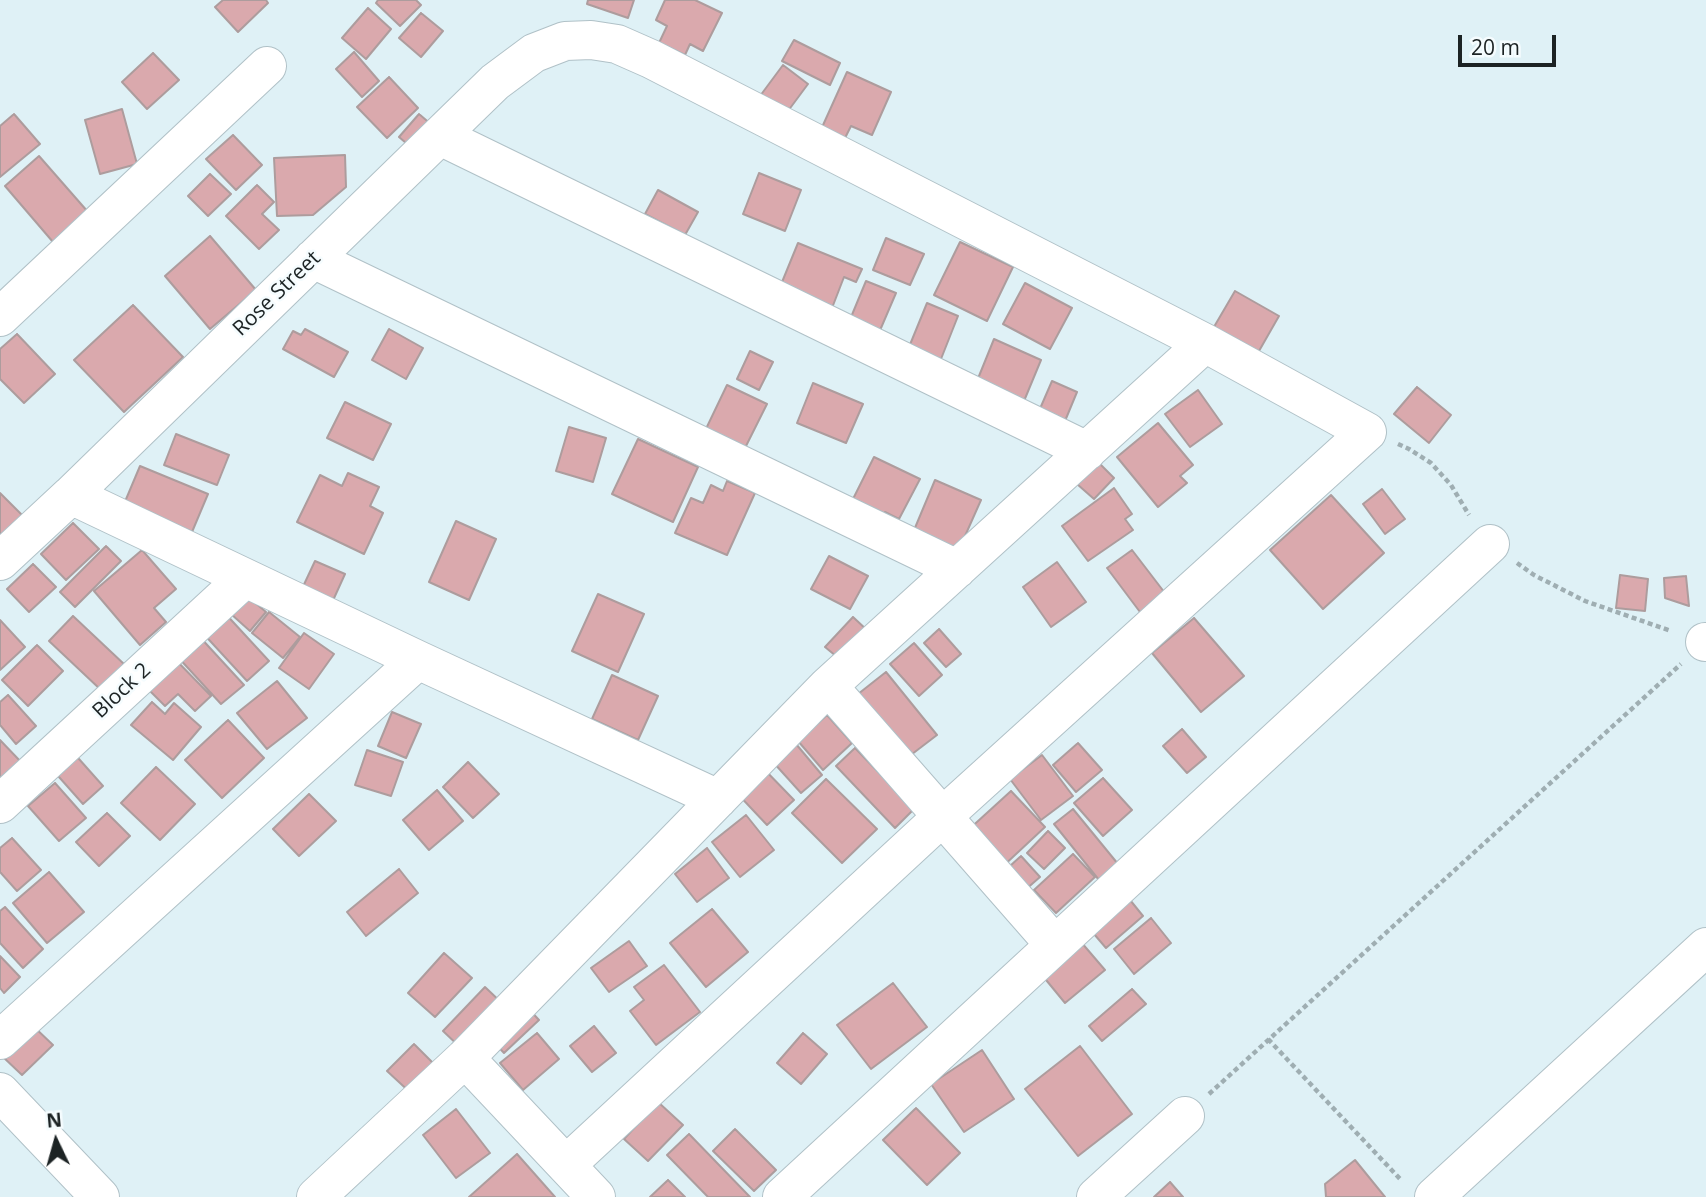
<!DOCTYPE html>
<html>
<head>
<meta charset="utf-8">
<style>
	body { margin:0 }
	#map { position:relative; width:1706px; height:1197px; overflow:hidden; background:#dff1f6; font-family:"Open Sans",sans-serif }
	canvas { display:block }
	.north { position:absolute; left:21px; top:1106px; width:70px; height:70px; -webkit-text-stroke:5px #f5fcfe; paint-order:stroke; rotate:355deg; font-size:19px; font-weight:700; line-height:28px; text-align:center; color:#1c2324 }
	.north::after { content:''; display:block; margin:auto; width:24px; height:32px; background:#1c2324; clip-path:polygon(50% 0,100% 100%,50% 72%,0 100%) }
	.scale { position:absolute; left:1458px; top:35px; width:98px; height:32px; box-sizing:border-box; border:4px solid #1c2324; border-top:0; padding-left:9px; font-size:21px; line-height:24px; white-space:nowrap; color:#1c2324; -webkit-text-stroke:5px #f5fcfe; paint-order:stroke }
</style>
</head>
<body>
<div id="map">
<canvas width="1706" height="1197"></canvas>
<div class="north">N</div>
<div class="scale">20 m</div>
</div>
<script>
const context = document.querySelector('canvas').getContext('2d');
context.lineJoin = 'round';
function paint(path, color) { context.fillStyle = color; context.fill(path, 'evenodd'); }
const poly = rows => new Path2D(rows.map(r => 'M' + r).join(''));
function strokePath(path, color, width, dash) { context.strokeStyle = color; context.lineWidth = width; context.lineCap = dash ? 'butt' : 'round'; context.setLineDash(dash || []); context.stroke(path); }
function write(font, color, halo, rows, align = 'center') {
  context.font = font + ' "Open Sans",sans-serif'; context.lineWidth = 5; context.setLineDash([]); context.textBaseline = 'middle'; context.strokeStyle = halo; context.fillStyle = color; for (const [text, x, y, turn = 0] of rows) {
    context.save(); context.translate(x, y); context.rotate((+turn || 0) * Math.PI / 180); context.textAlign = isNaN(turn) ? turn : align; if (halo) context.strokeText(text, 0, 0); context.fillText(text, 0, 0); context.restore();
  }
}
const building = poly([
	[223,0,266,0,268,3,238,32,215,7,223,0],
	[378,0,416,0,421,5,400,26,376,3,378,0],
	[588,0,634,0,628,18,587,4,588,0],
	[665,0,695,0,722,13,703,51,690,44,685,55,659,43,667,26,656,20,665,0],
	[368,8,391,29,366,59,342,38,368,8],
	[421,13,443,31,421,57,399,38,421,13],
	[794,40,840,63,830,85,782,61,794,40],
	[354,52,379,81,362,97,336,69,354,52],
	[153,53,179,80,147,109,122,82,153,53],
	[783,65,808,84,785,115,760,96,783,65],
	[847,72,891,92,872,135,851,126,842,144,819,134,847,72],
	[389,77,418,108,387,138,357,107,389,77],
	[122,109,137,164,100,174,85,120,122,109],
	[14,114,40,144,0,177,0,126,14,114],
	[419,114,433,126,413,149,399,137,419,114],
	[233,135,262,165,236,190,206,159,233,135],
	[345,155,346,187,313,215,277,216,274,158,345,155],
	[39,156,88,212,53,242,5,186,39,156],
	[759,173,801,190,785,231,743,214,759,173],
	[210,174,231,194,208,216,188,196,210,174],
	[257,185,274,202,262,214,279,230,259,249,226,216,257,185],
	[658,190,698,212,685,235,645,214,658,190],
	[210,236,256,290,210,329,165,276,210,236],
	[886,238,924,254,910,285,873,270,886,238],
	[960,242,1013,267,987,321,934,295,960,242],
	[798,243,862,269,856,282,844,277,832,308,780,287,798,243],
	[866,281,896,293,878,335,849,322,866,281],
	[1025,283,1072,308,1050,349,1003,324,1025,283],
	[1235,291,1279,316,1255,358,1211,332,1235,291],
	[927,303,958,316,939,364,907,352,927,303],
	[133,305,183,357,124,412,74,360,133,305],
	[305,329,348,352,334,377,283,349,293,331,301,335,305,329],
	[389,329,423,348,406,379,372,360,389,329],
	[17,334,55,374,24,403,0,379,0,349,17,334],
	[994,339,1041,360,1024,401,977,381,994,339],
	[750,351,773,362,759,390,737,379,750,351],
	[1052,381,1077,392,1065,421,1039,411,1052,381],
	[813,383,863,404,846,443,797,423,813,383],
	[727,385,767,404,743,452,704,433,727,385],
	[1417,387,1451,415,1429,443,1394,414,1417,387],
	[1198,390,1222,424,1190,447,1165,414,1198,390],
	[345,402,391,424,373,460,327,438,345,402],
	[1158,423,1193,465,1180,476,1187,483,1158,507,1117,457,1158,423],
	[569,427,606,438,593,482,556,471,569,427],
	[176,434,229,455,217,485,164,465,176,434],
	[638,439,698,467,673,522,612,494,638,439],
	[874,457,920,479,899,519,885,512,881,520,850,505,874,457],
	[1098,462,1114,478,1094,499,1077,484,1098,462],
	[140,466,208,494,192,532,124,504,140,466],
	[348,473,379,487,370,506,383,513,364,554,297,522,320,475,342,486,348,473],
	[935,480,981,500,957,554,912,535,935,480],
	[727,481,755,493,727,555,675,533,691,498,703,503,711,485,723,491,727,481],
	[1114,488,1132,514,1125,519,1133,530,1088,561,1062,526,1114,488],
	[1382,489,1405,519,1385,534,1363,504,1382,489],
	[0,493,25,518,0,542,0,493],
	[1331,495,1384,553,1323,609,1270,550,1331,495],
	[456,521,496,539,469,600,429,582,456,521],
	[73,523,99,549,66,580,41,554,73,523],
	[106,546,121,561,75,607,60,592,106,546],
	[142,550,176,589,154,608,166,622,140,645,94,591,142,550],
	[1132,550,1168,597,1143,616,1107,568,1132,550],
	[829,556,868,576,850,609,811,589,829,556],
	[315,561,345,574,330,607,300,593,315,561],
	[1057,562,1086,602,1051,627,1023,587,1057,562],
	[33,564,56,587,29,612,7,589,33,564],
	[1620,575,1648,579,1645,611,1616,608,1620,575],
	[1686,576,1689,606,1665,598,1664,578,1686,576],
	[598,594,644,614,618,672,572,651,598,594],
	[247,596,266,612,250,631,231,614,247,596],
	[222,610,269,661,247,681,200,630,222,610],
	[269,612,300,637,283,658,252,633,269,612],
	[73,616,125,665,101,690,49,641,73,616],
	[853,617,869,632,842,661,825,647,853,617],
	[1194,618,1244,676,1201,712,1152,653,1194,618],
	[0,620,25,647,0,670,0,620],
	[939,629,961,654,946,667,924,643,939,629],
	[304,633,334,654,309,689,279,668,304,633],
	[198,635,244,685,221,704,176,655,198,635],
	[914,643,942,675,919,696,890,664,914,643],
	[37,645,63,671,28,706,2,680,37,645],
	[172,656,211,696,195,711,178,694,165,706,143,684,172,656],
	[886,672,937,735,903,761,853,698,886,672],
	[612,675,658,696,638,740,592,719,612,675],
	[277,681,307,718,267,749,237,713,277,681],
	[8,695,36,726,16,744,0,725,0,702,8,695],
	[152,702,165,714,174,703,201,727,173,760,131,725,152,702],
	[392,712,421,724,406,758,378,746,392,712],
	[827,715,852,743,823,770,798,741,827,715],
	[228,720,264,758,222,798,185,760,228,720],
	[1182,729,1206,757,1187,773,1163,746,1182,729],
	[0,740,22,763,0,782,0,740],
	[1078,743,1102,770,1076,792,1053,765,1078,743],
	[796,744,822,775,801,793,773,762,796,744],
	[855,748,914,809,895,828,836,766,855,748],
	[71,750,103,786,83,804,51,768,71,750],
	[367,750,403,762,391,796,355,785,367,750],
	[1042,755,1073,796,1041,820,1010,779,1042,755],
	[468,762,499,794,473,818,443,787,468,762],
	[761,766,794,800,767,825,734,790,761,766],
	[156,767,195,804,160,840,121,803,156,767],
	[1103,778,1132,810,1103,836,1074,803,1103,778],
	[826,779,877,829,842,863,792,813,826,779],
	[55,783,86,818,59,841,28,806,55,783],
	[437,790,463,821,429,850,403,820,437,790],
	[1011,791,1045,827,1000,869,966,832,1011,791],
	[309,794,336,821,299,856,273,829,309,794],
	[1073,809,1118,864,1099,880,1054,824,1073,809],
	[107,813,130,836,99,866,76,842,107,813],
	[746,815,774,850,740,877,712,842,746,815],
	[1048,831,1065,848,1044,869,1027,853,1048,831],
	[12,838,41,870,17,891,0,872,0,848,12,838],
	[707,848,729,878,697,902,675,874,707,848],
	[1073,854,1095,877,1056,913,1034,890,1073,854],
	[1021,856,1040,877,1017,897,999,876,1021,856],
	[399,869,418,893,366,936,347,912,399,869],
	[49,872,84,912,47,943,13,903,49,872],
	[1126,895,1143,916,1106,948,1088,927,1126,895],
	[5,907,43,949,23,968,0,943,0,911,5,907],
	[712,909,748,952,706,987,670,943,712,909],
	[1151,918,1171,943,1134,974,1114,949,1151,918],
	[629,941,647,966,609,992,591,968,629,941],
	[1081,942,1105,970,1065,1003,1042,975,1081,942],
	[444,953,472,978,435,1017,408,993,444,953],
	[0,956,20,977,4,993,0,988,0,956],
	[664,965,700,1012,656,1045,630,1011,644,1000,634,987,664,965],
	[893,983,927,1027,871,1069,837,1025,893,983],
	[485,987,506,1007,463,1050,443,1031,485,987],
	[1132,989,1146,1004,1102,1041,1089,1026,1132,989],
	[526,1006,539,1020,504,1053,490,1038,526,1006],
	[32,1025,53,1045,22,1075,2,1056,32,1025],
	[594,1026,616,1053,592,1072,570,1046,594,1026],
	[537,1033,559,1059,523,1090,500,1063,537,1033],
	[803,1033,827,1054,801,1084,777,1063,803,1033],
	[414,1044,439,1069,414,1096,387,1071,414,1044],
	[1080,1046,1132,1114,1078,1156,1025,1089,1080,1046],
	[982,1050,1014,1099,964,1132,931,1084,982,1050],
	[658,1102,683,1125,648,1161,624,1139,658,1102],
	[916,1108,960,1153,927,1185,883,1140,916,1108],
	[456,1109,490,1153,456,1178,423,1135,456,1109],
	[735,1129,776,1170,754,1191,713,1151,735,1129],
	[689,1134,750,1197,708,1197,667,1155,689,1134],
	[517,1154,555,1197,469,1197,517,1154],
	[1355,1160,1385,1197,1326,1197,1325,1184,1355,1160],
	[668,1180,685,1197,650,1197,668,1180],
	[1170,1182,1183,1197,1154,1197,1170,1182]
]);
paint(building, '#daa9ad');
strokePath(building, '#ad9c9d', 2);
const minor = poly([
	[440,136,1087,451],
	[313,259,957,569],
	[0,317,267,66],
	[71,495,418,660,718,799],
	[0,561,71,495,495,82,534,53,565,41,591,40,617,44,651,59,1205,343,1367,432,942,817,566,1165],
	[1705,642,1706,642],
	[828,686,1055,945],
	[0,804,245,578],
	[0,1040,418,660],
	[465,1058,596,1197],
	[0,1092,100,1197],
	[316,1197,465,1058,828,686,1205,343],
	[782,1197,1490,544],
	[1096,1197,1185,1116],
	[1434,1197,1706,947]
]);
strokePath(minor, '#b0c1c7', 40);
strokePath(poly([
	[1398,444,1409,449,1431,463,1451,485,1469,515],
	[1517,563,1534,575,1585,601,1671,631],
	[1268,1039,1402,1181],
	[1209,1094,1681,664]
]), '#9faeb2', 4.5, [5, 3.5]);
strokePath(minor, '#fff', 38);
write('21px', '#1c2324', '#f5fcfe', [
	["Rose Street",277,294,-44],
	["Block 2",122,691,-43]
]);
</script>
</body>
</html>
